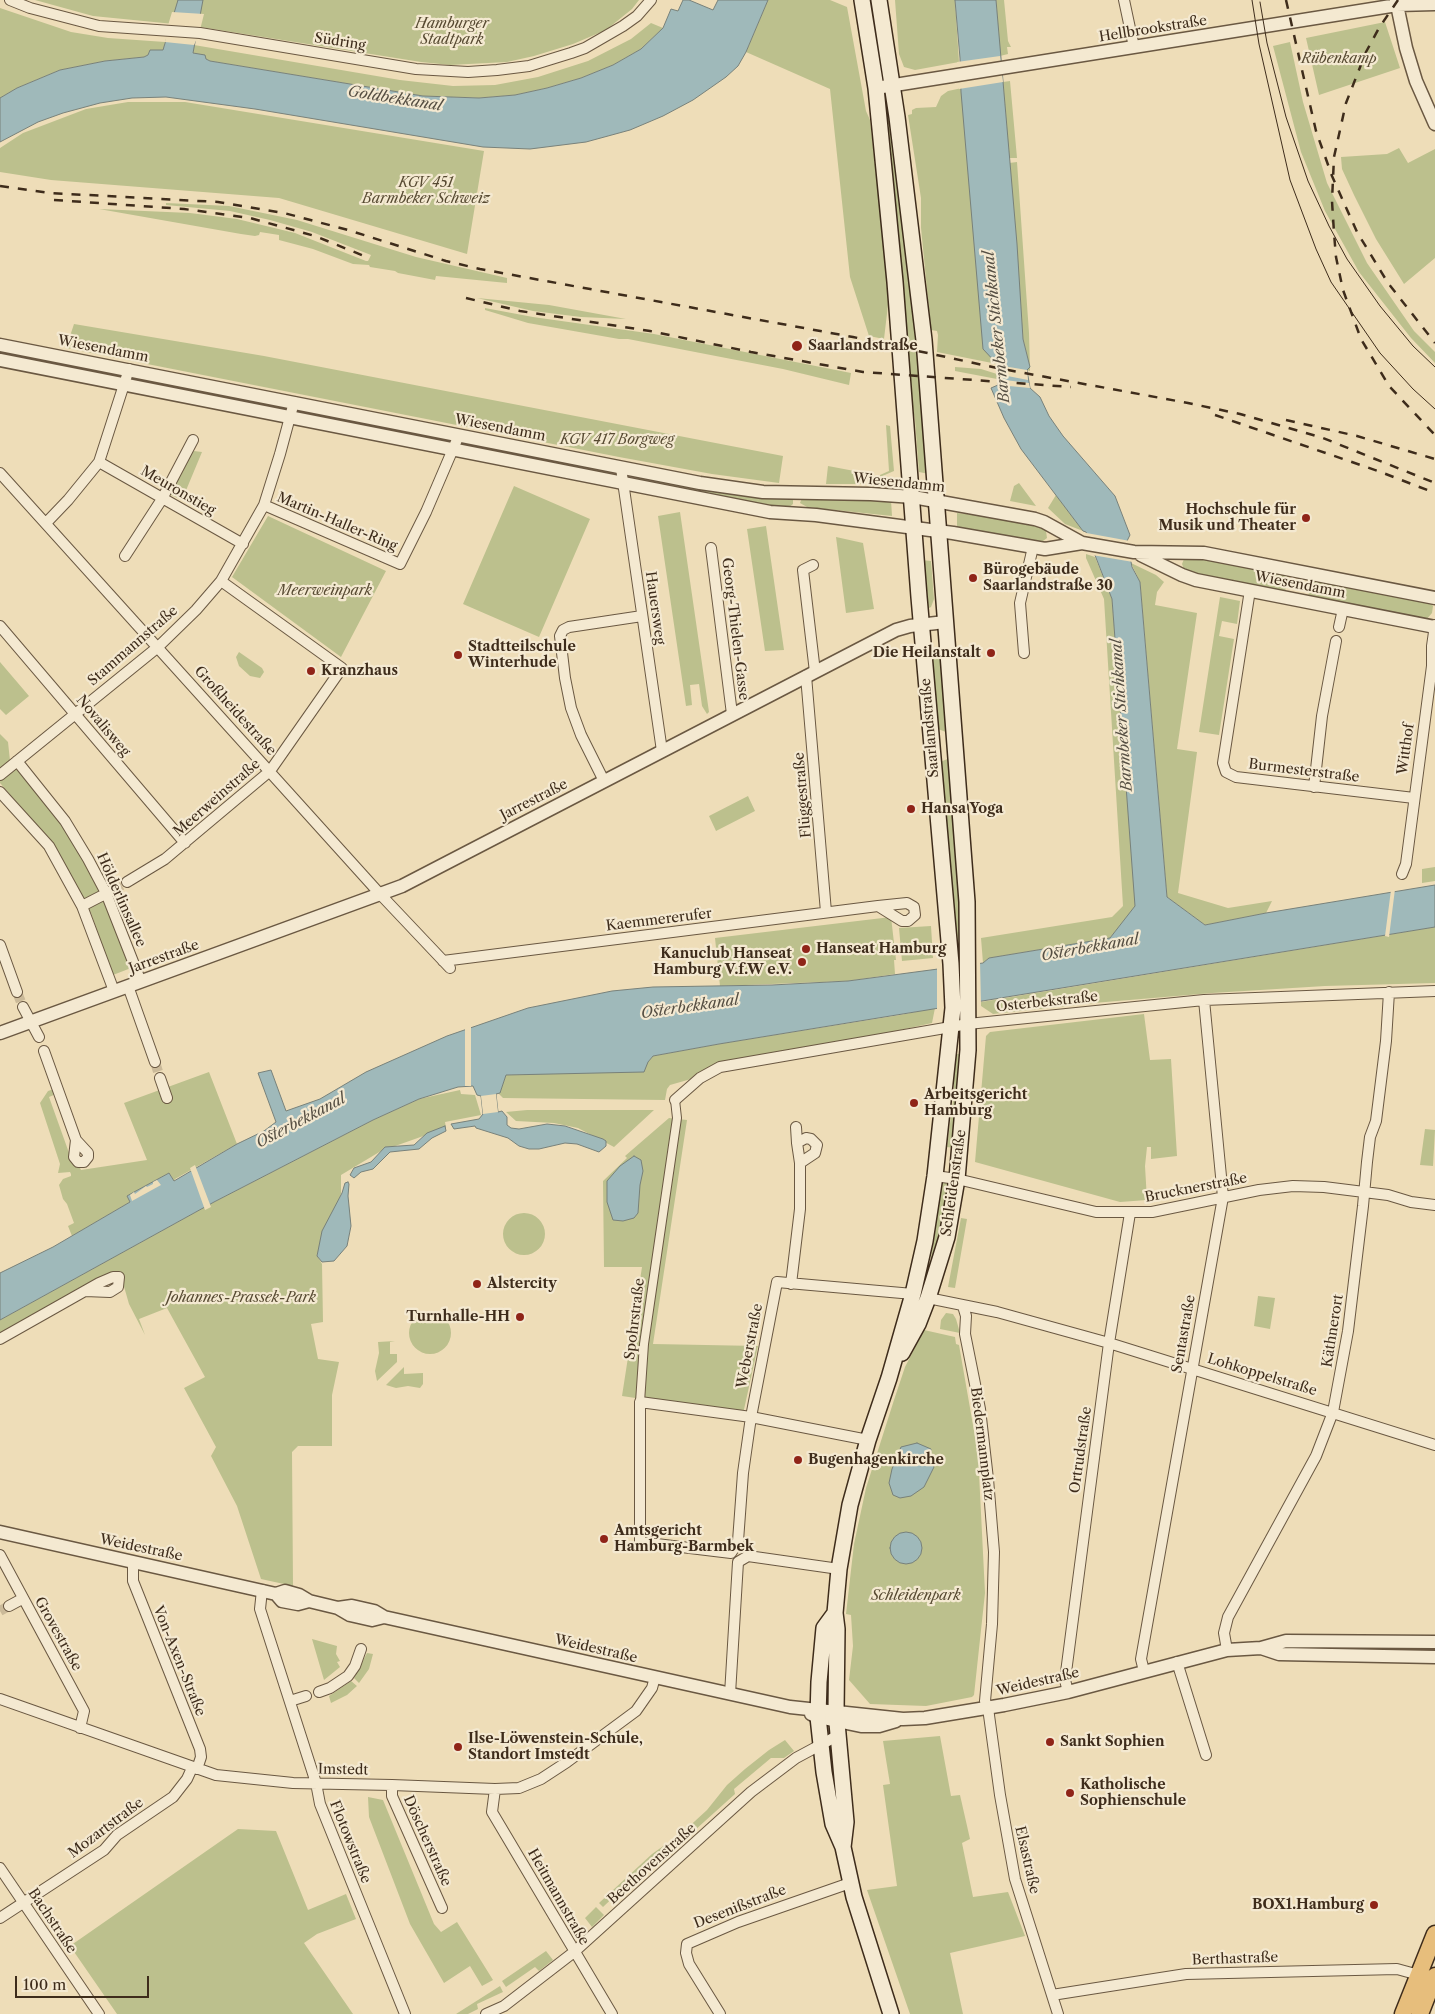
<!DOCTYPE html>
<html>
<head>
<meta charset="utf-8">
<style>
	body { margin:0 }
	#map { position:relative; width:1435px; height:2014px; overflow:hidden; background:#eeddb8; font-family:"Libre Caslon Text",serif }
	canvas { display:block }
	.scale { position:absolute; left:15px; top:1976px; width:134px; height:22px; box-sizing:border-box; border:2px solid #3e2c1b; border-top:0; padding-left:6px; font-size:15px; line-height:18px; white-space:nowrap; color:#3e2c1b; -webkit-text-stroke:4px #f4e9d1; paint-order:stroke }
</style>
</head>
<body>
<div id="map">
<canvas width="1435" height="2014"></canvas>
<div class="scale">100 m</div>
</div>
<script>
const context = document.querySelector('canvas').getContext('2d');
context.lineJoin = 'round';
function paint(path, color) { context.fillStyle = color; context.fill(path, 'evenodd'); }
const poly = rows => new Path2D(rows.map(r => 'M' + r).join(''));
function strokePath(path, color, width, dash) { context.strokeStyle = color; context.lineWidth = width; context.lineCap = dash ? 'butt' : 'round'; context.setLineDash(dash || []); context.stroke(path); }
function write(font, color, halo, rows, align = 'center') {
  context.font = font + ' "Libre Caslon Text",serif'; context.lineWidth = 4.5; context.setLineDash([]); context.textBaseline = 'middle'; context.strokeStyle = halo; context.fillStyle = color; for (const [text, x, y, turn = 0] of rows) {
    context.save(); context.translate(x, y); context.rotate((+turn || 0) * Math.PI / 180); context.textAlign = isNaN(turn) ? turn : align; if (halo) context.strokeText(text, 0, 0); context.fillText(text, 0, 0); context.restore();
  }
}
paint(poly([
	[35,0,639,0,632,9,606,30,573,44,534,56,507,62,450,65,421,62,194,26,93,16],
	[768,0,830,0,847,7,866,111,870,120,886,265,888,305,884,339,869,336,850,277,830,89,746,52],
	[895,0,955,0,959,62,915,70,904,67,899,54],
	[996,0,1004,0,1008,41,1011,47,1007,47,1008,54,1000,56],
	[0,8,71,32,108,38,165,42,164,50,150,50,148,55,144,57,105,61,60,70,17,88,0,98],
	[1385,22,1400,68,1319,95,1306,38],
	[651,23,663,28,641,49,613,65,581,78,547,88,515,95,479,98,423,96,210,61,193,53,194,45,400,80,453,86,495,85,538,77,588,61,631,39],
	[1290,42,1303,102,1327,183,1367,263,1414,331,1435,352,1435,363,1411,338,1359,272,1325,211,1301,152,1273,46],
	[1010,81,1017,158,1009,158,1003,85,1003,82],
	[962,88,997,364,937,352,938,335,937,331,931,330,921,228,921,198,908,115,912,114,912,110,916,108,936,107,941,96,948,91],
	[128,102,185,102,484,151,467,254,279,198,51,180,0,172,0,148,23,133,86,109],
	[891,117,910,249,929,474,919,472,915,420,910,392,884,118],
	[1399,148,1408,163,1435,149,1435,258,1404,284,1376,239,1354,195,1342,169,1341,157,1387,154],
	[1017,162,1029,333,1030,371,1027,370,1030,367,1023,339,1009,163],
	[166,203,229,206,297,220,416,257,507,278,507,283,436,276,435,280,398,273,395,271,370,267,369,265,353,264,313,249,279,240,279,235,260,232,259,235,255,236,241,234,99,209,190,213,237,219,295,233,366,261,368,261,371,255,312,232,270,220,230,211,166,205],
	[477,298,549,305,626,319,581,317,533,311],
	[485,308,533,317,654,334,851,373,849,385,783,369,628,339,619,339,528,323,485,310],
	[74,324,264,356,783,456,779,483,712,474,619,457,66,348],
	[0,349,117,374,116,377,0,356],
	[955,367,981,369,997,374,997,379,955,371],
	[135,375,283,406,283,410,132,380],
	[299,407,443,437,447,440,446,443,298,415,296,411],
	[886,425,890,426,894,471,880,477,880,475,889,471],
	[466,441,611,470,612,474,610,476,464,448],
	[194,451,202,452,182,500,171,495,170,491,182,465],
	[828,466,865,473,862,484,826,484],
	[636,475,793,497,793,504,788,508,778,508,635,482],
	[1019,483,1036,506,1010,501,1014,486],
	[514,486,590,519,539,637,463,604],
	[1056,495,1083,531,1065,524,1048,508],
	[802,498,891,500,892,516,807,507,800,503],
	[680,512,709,712,707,714,702,706,699,684,690,685,692,705,686,706,658,516],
	[957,513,1018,520,1042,527,1046,531,1047,538,1039,544,957,529],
	[268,516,386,571,341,657,232,577],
	[766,526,784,650,765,651,747,529],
	[836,537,863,543,874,609,846,613],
	[1086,554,1095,557,1112,599,1136,906,1110,938,989,958,983,963,981,938,1112,917,1123,906,1104,599,1086,558],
	[1192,556,1289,574,1285,592,1193,574,1184,569,1182,564,1184,559],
	[921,560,931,561,934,599,931,607,929,608,926,607],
	[1131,563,1156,575,1164,582,1157,592,1155,605,1197,613,1177,749,1197,752,1178,893,1228,908,1272,901,1266,913,1205,925,1167,897,1140,582],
	[1312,578,1430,602,1433,606,1432,613,1426,620,1308,597],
	[1220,597,1240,601,1237,624,1222,621,1219,636,1234,639,1219,735,1199,732],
	[939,650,951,729,946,732,938,729,929,652],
	[239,652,262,668,264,672,260,678,250,676,239,666,236,657],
	[0,662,29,696,6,715,0,709],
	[0,734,8,742,11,770,19,770,68,831,103,897,131,968,113,975,91,913,50,841,0,783],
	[950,758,963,874,961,960,955,941,940,762],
	[748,796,755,811,716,831,709,816],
	[1435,867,1435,881,1422,883,1422,869],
	[891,917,896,960,894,960,895,974,848,981,720,986,715,938],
	[931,926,933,958,902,961,899,928],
	[1435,927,1435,983,1325,986,1212,993,1094,1003,993,1014,981,1006,981,1002],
	[935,1008,932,1023,865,1038,718,1064,691,1079,670,1085,667,1089,665,1100,503,1098,499,1094,506,1075,557,1073,648,1062,653,1056,719,1044,900,1015],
	[1144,1014,1150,1060,1171,1059,1177,1156,1151,1159,1151,1147,1147,1147,1145,1166,1147,1200,1120,1202,975,1162,986,1036,990,1032],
	[954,1054,959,1054,955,1104,955,1148,947,1147,954,1093],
	[209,1072,237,1144,175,1179,174,1181,169,1173,134,1192,127,1196,130,1202,72,1236,68,1226,74,1223,67,1204,63,1199,59,1185,63,1179,71,1176,71,1174,70,1172,58,1173,60,1164,40,1103,48,1091,54,1089,56,1094,49,1097,73,1164,79,1166,81,1170,147,1160,124,1103],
	[460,1090,461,1094,475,1095,481,1115,445,1122,446,1128,381,1151,341,1175,341,1194,317,1255,322,1264,323,1322,311,1324,318,1359,339,1362,332,1395,332,1446,298,1446,292,1452,293,1586,261,1579,237,1506,211,1456,216,1447,184,1388,205,1377,167,1308,139,1319,145,1335,129,1304,123,1283,116,1272,0,1335,0,1320,214,1202,373,1120,419,1099],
	[527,1110,654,1110,614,1147,578,1128,554,1123,516,1121,506,1112],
	[669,1118,687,1120,653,1344,758,1346,743,1414,622,1396,642,1267,604,1267,603,1181,627,1158,625,1156],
	[1425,1129,1435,1130,1433,1166,1420,1165],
	[945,1182,950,1183,940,1243,927,1281,936,1227,937,1196,939,1185],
	'503 1234a21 21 0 1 1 42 0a21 21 0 1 1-42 0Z',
	[961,1218,967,1219,955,1288,948,1287],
	[1258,1296,1275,1298,1270,1329,1254,1326],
	'409 1333a21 21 0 1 1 42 0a21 21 0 1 1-42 0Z',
	[946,1313,953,1314,956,1319,960,1333,940,1329,941,1320],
	[924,1330,955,1337,956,1344,959,1345,981,1471,979,1473,985,1593,974,1695,972,1697,926,1706,870,1704,849,1680,853,1646,851,1615,846,1614,854,1544,866,1488,894,1400,905,1367],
	[395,1341,390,1342,390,1354,397,1354,397,1362,377,1381,375,1371,379,1353,378,1342],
	[404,1367,404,1374,423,1373,423,1384,420,1388,408,1386,396,1388,386,1385],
	[312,1639,337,1646,336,1654,340,1661,337,1662,340,1667,324,1680],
	[367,1653,373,1654,369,1669,359,1683,354,1678],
	[351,1681,357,1686,347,1695,331,1703,329,1696],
	[940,1736,951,1796,960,1795,970,1839,962,1843,973,1897,1008,1892,1025,1936,950,1953,963,2014,910,2014,867,1890,897,1886,883,1785,890,1784,883,1741],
	[785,1740,794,1751,784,1758,771,1758,734,1789,735,1794,664,1858,658,1855,603,1907,599,1903,652,1854,683,1832,707,1810,727,1785,745,1769,769,1750],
	[368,1797,383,1800,434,1924,441,1932,457,1922,493,1980,482,1986,470,1966,444,1983,410,1924,369,1817],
	[238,1829,276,1831,308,1910,346,1894,356,1919,317,1934,304,1943,353,2014,117,2014,70,1946],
	[596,1907,604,1915,592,1927,585,1918],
	[546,1951,553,1960,539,1971,535,1967,506,1987,502,1981],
	[500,1986,503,1992,477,2004,478,2009,468,2014,456,2014]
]), '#bcc08d');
const water = poly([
	[178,0,203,0,193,53,205,55,206,59,210,61,423,96,479,98,515,95,547,88,581,78,613,65,641,49,663,28,671,9,678,11,683,0,689,0,713,10,718,0,768,0,746,52,738,66,726,77,693,100,663,116,630,130,586,142,530,149,483,147,255,109,166,97,132,98,100,103,63,113,38,122,0,142,0,98,17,88,60,70,105,61,144,57,148,55,150,50,163,50,178,0],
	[955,0,996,0,1017,244,1023,339,1030,367,1027,370,1030,388,1040,397,1049,416,1063,436,1115,496,1130,535,1127,541,1132,567,1140,582,1167,897,1205,925,1266,913,1435,885,1435,927,719,1044,653,1056,648,1062,644,1072,506,1075,500,1093,496,1094,498,1112,502,1111,507,1117,507,1125,511,1128,519,1129,547,1124,565,1126,603,1139,606,1141,606,1146,599,1152,577,1144,565,1143,539,1149,529,1149,519,1146,508,1138,476,1128,475,1126,454,1129,451,1124,479,1119,483,1114,481,1096,477,1095,473,1086,458,1087,419,1099,373,1120,214,1202,0,1320,0,1273,53,1247,130,1202,127,1196,134,1192,169,1173,174,1181,237,1144,264,1131,276,1122,258,1073,271,1070,286,1111,320,1099,366,1072,447,1036,528,1008,612,991,653,987,772,985,848,981,983,963,989,958,1110,938,1135,906,1112,599,1086,532,1083,531,1021,449,1004,418,991,388,998,385,997,364,983,349,961,92,960,58,955,0],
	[445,1126,446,1131,432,1138,419,1149,390,1152,373,1169,361,1172,354,1178,350,1175,354,1168,371,1162,385,1147,414,1145,427,1133,445,1126],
	[634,1156,641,1160,643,1171,640,1185,638,1213,634,1218,623,1221,613,1220,607,1202,607,1181,620,1166,634,1156],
	[348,1182,349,1184,348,1196,351,1226,347,1246,334,1261,322,1262,317,1256,322,1231,342,1193,345,1183,348,1182],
	[917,1443,931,1449,930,1458,934,1467,924,1487,911,1496,900,1498,893,1495,889,1483,892,1469,901,1447,917,1443],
	'890 1548a16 16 0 1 1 32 0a16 16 0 1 1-32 0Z'
]);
paint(water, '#9fb9ba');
strokePath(water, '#78817a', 1);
paint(poly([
	[172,12,204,14,199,34,194,45,165,42,166,32],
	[1000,56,1003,82,959,89,957,62],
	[997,365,1027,370,1028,380,997,374],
	[997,379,1029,383,1030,388,998,385],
	[1081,532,1130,541,1133,562,1092,555,1085,534],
	[1395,889,1389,937,1385,936,1391,890],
	[980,961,981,1004,937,1010,937,967],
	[471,1025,471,1086,465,1086,465,1027],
	[496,1094,498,1112,483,1114,481,1096],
	[195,1165,211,1207,205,1210,190,1168],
	[157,1180,161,1185,132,1201,130,1195,134,1192,135,1194,146,1186,147,1187,153,1184,153,1182]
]), '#eeddb8');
strokePath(poly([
	[113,890,127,882],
	[17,992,23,1007],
	[155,1062,160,1078],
	[0,1611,9,1606]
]), '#cbba99', 10, [10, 5]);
const pedestrian = poly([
	[640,1402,644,1344,677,1118,675,1100]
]);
const minor = poly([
	[10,0,30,8,99,26,200,33,416,69,468,72,497,70,529,66,571,53,585,48,623,26,637,16,651,0],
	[1124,0,1134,47],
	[99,462,243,544],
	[621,468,662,751],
	[0,473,380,894,450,968],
	[264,505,400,564,426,512,459,435],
	[46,523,68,500,99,462,129,369],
	[711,548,732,714],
	[125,556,162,499,193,440],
	[813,565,803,570,815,672],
	[1250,590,1223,763,1226,772,1236,777,1414,798],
	[0,626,185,843],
	[1339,627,1343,609],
	[1024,653,1020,603,1033,547],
	[806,676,826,912],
	[17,761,65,821,88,859,106,893,141,982],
	[0,775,158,647,196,610,221,581,264,505,280,454,294,402],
	[604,781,581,735,571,708,565,678,560,636,563,630,569,627,642,616],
	[1314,787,1322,716,1336,641],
	[0,792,49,846,82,906,114,991],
	[1402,874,1406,864,1432,666,1432,646,1435,625],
	[127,882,165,859,270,771,342,668,221,581],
	[82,906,113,890],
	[0,945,17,992],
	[443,961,878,906,902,921,908,921,915,915,914,907,907,903,878,906],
	[128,986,155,1062],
	[23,1007,39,1037],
	[44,1051,76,1140,88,1153,88,1157,84,1162,78,1162,74,1157,76,1140],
	[160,1078,167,1098],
	[675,1100,700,1078,720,1067,968,1024,1204,1000,1435,991],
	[796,1127,797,1143,806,1138,811,1139,817,1145,815,1153,800,1163],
	[935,1176,957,1179,1096,1212,1152,1212,1259,1190,1293,1186,1324,1187,1388,1195,1411,1202,1435,1205],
	[791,1284,800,1209,800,1163,797,1143],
	[928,1298,997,1312,1109,1343,1435,1445],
	[963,1306,966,1316,965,1334,980,1409,988,1479,994,1552,992,1624,985,1701,988,1708,1000,1795,1015,1879,1058,2014],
	[0,1339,99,1283,113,1277,119,1277,118,1287,110,1292,85,1291],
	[868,1440,751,1417,640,1402,640,1542,731,1553,733,1550,738,1541,743,1473,751,1417,777,1282,913,1294],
	[0,1555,84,1711,80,1728],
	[133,1562,133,1581,200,1749,201,1757,197,1769],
	[262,1590,260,1609,316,1783,320,1804,405,2014],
	[9,1606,22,1599],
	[1227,1650,1224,1633,1228,1617,1316,1456,1333,1412,1348,1331,1363,1206,1367,1162,1370,1137,1376,1121,1386,1041,1389,992],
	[1177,1662,1206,1755],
	[1144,1671,1141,1659,1223,1197,1204,1000],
	[319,1692,330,1688,348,1676,355,1666,361,1649],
	[1068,1692,1065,1680,1109,1343,1130,1213],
	[730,1694,738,1562,748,1556,839,1569],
	[0,1699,216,1775,293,1783,392,1785,495,1789,519,1788,541,1779,567,1762,636,1711,652,1688,655,1677],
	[290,1701,306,1696],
	[392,1785,392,1796,442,1908],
	[495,1789,492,1812,612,2014],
	[0,1868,99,2014],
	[0,1918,104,1850,117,1835,173,1797,187,1779,192,1768],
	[1052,1995,1186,1974,1397,1969,1419,1975],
	[486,2014,504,2006,574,1952,751,1792,796,1758,837,1736],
	[720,2014,689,1964,686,1953,687,1944,738,1922,850,1883]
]);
const tertiary = poly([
	[1396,0,1406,48,1416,81,1435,124],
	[876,88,1397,5,1435,4],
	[0,345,700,483,763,492,871,494,913,497,1035,519,1044,522,1082,543,1134,552,1204,553,1435,598],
	[0,360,770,512,816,515,953,533,1045,549,1082,543],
	[1141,555,1182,575,1196,580,1435,627],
	[0,1033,402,886,896,630,910,626,945,622],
	[0,1532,276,1594,285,1591,299,1595,309,1601,338,1608,350,1615,372,1620,384,1617],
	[276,1594,282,1601,298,1604,309,1601],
	[338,1608,352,1606,374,1611,384,1617,790,1707,903,1719,925,1718,1004,1705,1068,1692,1227,1650,1261,1648,1286,1641,1435,1642],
	[1261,1648,1279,1654,1435,1657],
	[811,1714,818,1717,861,1726,879,1726,896,1721]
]);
const secondary = poly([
	[879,0,897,117,924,340,967,902,968,1050,957,1179,947,1237,928,1298,918,1324,902,1353],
	[835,1613,824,1628,819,1682,818,1717,824,1772,833,1824,843,1847,854,1897,891,2014],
	[843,1847,846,1822,836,1712,837,1629,835,1613,839,1569,850,1505,868,1440,889,1378,913,1294,925,1241,935,1176,953,1008,951,964,919,597,895,282,876,88,862,0]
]);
const primary = poly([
	[1403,2014,1435,1934],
	[1420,2014,1435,1976]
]);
strokePath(pedestrian, '#6a5842', 10);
strokePath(minor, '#6a5842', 12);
strokePath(tertiary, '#6a5842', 15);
strokePath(secondary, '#3e2c1b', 18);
strokePath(primary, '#3e2c1b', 19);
strokePath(pedestrian, '#f4e9d1', 8);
strokePath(minor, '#f4e9d1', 10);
strokePath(tertiary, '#f4e9d1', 12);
strokePath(secondary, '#f4e9d1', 15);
strokePath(primary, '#e7be7c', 16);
strokePath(poly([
	[1252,0,1259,44,1290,180,1316,249,1331,282,1380,353,1413,389,1435,409],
	[1260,2,1267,43,1286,117,1308,181,1329,226,1347,259,1380,306,1413,346,1435,367]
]), '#3e2c1b', 1);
strokePath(poly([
	[1286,0,1316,131,1332,176,1357,232,1388,283,1435,343],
	[1398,0,1379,28,1366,52,1346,103,1334,157,1332,201,1334,233,1336,257,1343,290,1361,339,1389,386,1435,435],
	[0,186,50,193,218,202,284,213,348,230,446,261,480,269,853,337,997,368,1188,403,1240,414,1323,438,1435,483],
	[54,200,184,209,250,218,315,236,369,258],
	[466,298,520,311,650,331,751,352,863,372,1071,387],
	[1215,415,1378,471,1435,493],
	[1286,420,1357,436,1435,459]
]), '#3e2c1b', 2.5, [9, 9]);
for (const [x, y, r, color] of [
	[797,346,6,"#8f2418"],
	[1306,518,5,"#8f2418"],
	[973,578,5,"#8f2418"],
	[991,653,5,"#8f2418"],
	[458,655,5,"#8f2418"],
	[311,671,5,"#8f2418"],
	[911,809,5,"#8f2418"],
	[806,949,5,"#8f2418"],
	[802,962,5,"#8f2418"],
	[914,1103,5,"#8f2418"],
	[477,1284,5,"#8f2418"],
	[520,1317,5,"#8f2418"],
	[798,1460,5,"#8f2418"],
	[604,1539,5,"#8f2418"],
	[1050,1742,5,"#8f2418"],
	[458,1747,5,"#8f2418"],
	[1070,1793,5,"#8f2418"],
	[1374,1905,5,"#8f2418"]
]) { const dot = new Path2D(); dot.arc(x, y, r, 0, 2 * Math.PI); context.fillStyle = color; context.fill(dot); strokePath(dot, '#f4e9d1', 2); }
write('italic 14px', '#574a32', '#f4e9d1', [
	["Hamburger",452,24],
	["Stadtpark",452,40],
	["Rübenkamp",1339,59],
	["KGV 451",426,183],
	["Barmbeker Schweiz",426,199],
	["KGV 417 Borgweg",617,440],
	["Meerweinpark",325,591],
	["Johannes-Prassek-Park",241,1298],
	["Schleidenpark",916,1596]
]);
write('14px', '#3e2c1b', '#f4e9d1', [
	["Hellbrookstraße",1153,29,-9],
	["Südring",340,42,9],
	["Wiesendamm",103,349,11],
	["Wiesendamm",500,428,11],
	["Wiesendamm",899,483,6],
	["Meuronstieg",178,491,30],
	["Martin-Haller-Ring",337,522,23],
	["Wiesendamm",1300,585,11],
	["Hauersweg",655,608,82],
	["Georg-Thielen-Gasse",735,629,83],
	["Stammannstraße",133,646,-41],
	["Großheidestraße",235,711,48],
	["Novalisweg",103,726,50],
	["Saarlandstraße",930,728,-95],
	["Witthof",1406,749,-82],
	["Burmesterstraße",1304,771,7],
	["Flüggestraße",803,795,-95],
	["Meerweinstraße",217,798,-41],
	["Jarrestraße",534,800,-27],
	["Hölderlinsallee",121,900,66],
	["Kaemmererufer",659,920,-7],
	["Jarrestraße",164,957,-20],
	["Osterbekstraße",1047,1002,-6],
	["Schleidenstraße",954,1183,-82],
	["Brucknerstraße",1196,1188,-11],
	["Spohrstraße",635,1319,-83],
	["Käthnerort",1333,1331,-81],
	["Sentastraße",1184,1334,-80],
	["Weberstraße",750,1346,-79],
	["Lohkoppelstraße",1262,1375,17],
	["Biedermannplatz",982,1444,83],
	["Ortrudstraße",1081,1450,-82],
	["Weidestraße",141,1548,12],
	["Grovestraße",58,1634,61],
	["Weidestraße",596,1649,13],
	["Von-Axen-Straße",179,1661,68],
	["Weidestraße",1038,1682,-13],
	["Imstedt",343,1770,1],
	["Mozartstraße",106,1828,-37],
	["Döscherstraße",427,1841,66],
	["Flotowstraße",350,1842,68],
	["Elsastraße",1027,1860,77],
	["Beethovenstraße",652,1864,-42],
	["Heitmannstraße",558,1897,60],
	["Desenißstraße",740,1907,-21],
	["Bachstraße",52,1921,56],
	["Berthastraße",1235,1959,-2]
]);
write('bold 14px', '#3e2c1b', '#f4e9d1', [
	["Saarlandstraße",808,346],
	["Hochschule für",1296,510,"right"],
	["Musik und Theater",1296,526,"right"],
	["Bürogebäude",983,570],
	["Saarlandstraße 30",983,586],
	["Stadtteilschule",468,647],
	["Winterhude",468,663],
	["Die Heilanstalt",981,653,"right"],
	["Kranzhaus",321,671],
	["Hansa Yoga",921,809],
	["Hanseat Hamburg",816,949],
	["Kanuclub Hanseat",792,954,"right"],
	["Hamburg V.f.W e.V.",792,970,"right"],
	["Arbeitsgericht",924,1095],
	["Hamburg",924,1111],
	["Alstercity",487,1284],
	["Turnhalle-HH",510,1317,"right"],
	["Bugenhagenkirche",808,1460],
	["Amtsgericht",614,1531],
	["Hamburg-Barmbek",614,1547],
	["Ilse-Löwenstein-Schule,",468,1739],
	["Standort Imstedt",468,1755],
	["Sankt Sophien",1060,1742],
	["Katholische",1080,1785],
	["Sophienschule",1080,1801],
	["BOX1.Hamburg",1364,1905,"right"]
], 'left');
write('italic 15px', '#564f43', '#f4e9d1', [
	["Goldbekkanal",395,99,9],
	["Barmbeker Stichkanal",997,327,-96],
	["Barmbeker Stichkanal",1122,715,-94],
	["Osterbekkanal",1090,948,-10],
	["Osterbekkanal",690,1007,-8],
	["Osterbekkanal",301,1121,-28]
]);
</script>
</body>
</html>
